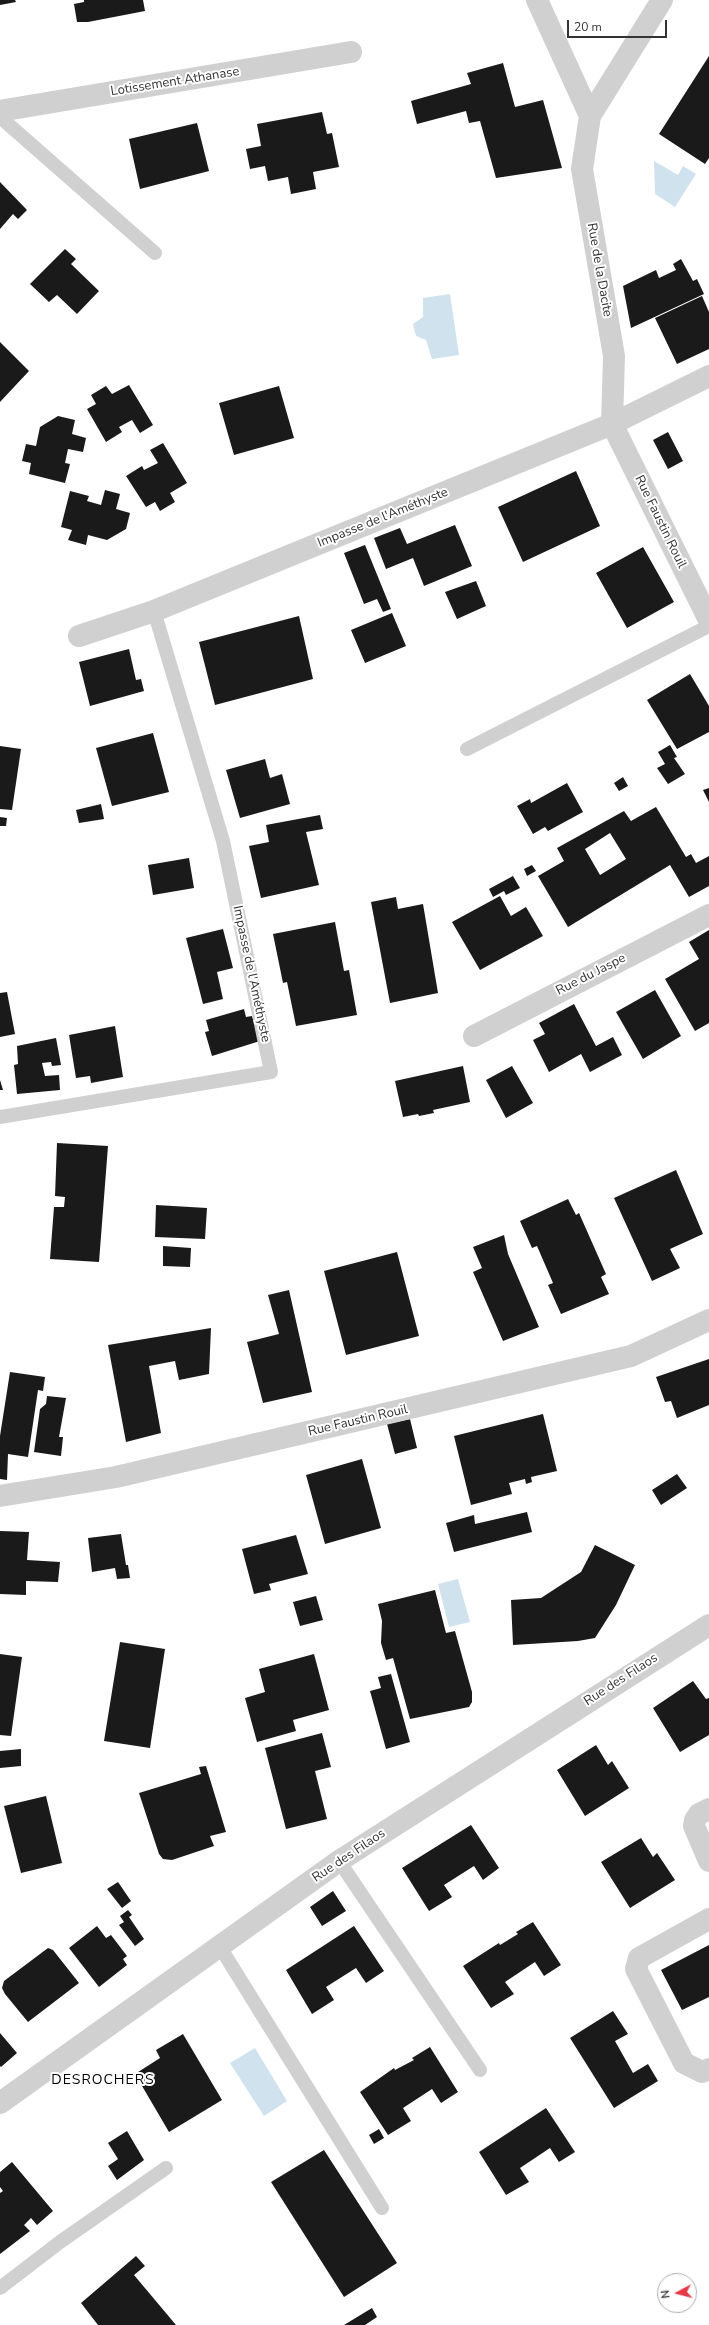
<!DOCTYPE html>
<html>
<head>
<meta charset="utf-8">
<style>
	body { margin:0 }
	#map { position:relative; width:709px; height:2325px; overflow:hidden; background:#fff; font-family:"Nunito Sans",sans-serif }
	canvas { display:block }
	.north { position:absolute; left:657px; top:2273px; width:40px; height:40px; box-sizing:border-box; background:#fff; border:1px solid #adadad; border-radius:50%; rotate:263deg; font-size:11px; font-weight:700; line-height:16px; text-align:center; color:#333 }
	.north::after { content:''; display:block; margin:auto; width:14px; height:18px; background:#e63946; clip-path:polygon(50% 0,100% 100%,50% 72%,0 100%) }
	.scale { position:absolute; left:567px; top:20px; width:100px; height:18px; box-sizing:border-box; border:2px solid #333; border-top:0; padding-left:5px; font-size:12px; line-height:14px; white-space:nowrap; color:#333; -webkit-text-stroke:3px #fff; paint-order:stroke }
</style>
</head>
<body>
<div id="map">
<canvas width="709" height="2325"></canvas>
<div class="north">N</div>
<div class="scale">20 m</div>
</div>
<script>
const context = document.querySelector('canvas').getContext('2d');
context.lineJoin = 'round';
function paint(path, color) { context.fillStyle = color; context.fill(path, 'evenodd'); }
const poly = rows => new Path2D(rows.map(r => 'M' + r).join(''));
function strokePath(path, color, width, dash) { context.strokeStyle = color; context.lineWidth = width; context.lineCap = dash ? 'butt' : 'round'; context.setLineDash(dash || []); context.stroke(path); }
function write(font, color, halo, rows, align = 'center') {
  context.font = font + ' "Nunito Sans",sans-serif'; context.lineWidth = 4; context.setLineDash([]); context.textBaseline = 'middle'; context.strokeStyle = halo; context.fillStyle = color; for (const [text, x, y, turn = 0] of rows) {
    context.save(); context.translate(x, y); context.rotate((+turn || 0) * Math.PI / 180); context.textAlign = isNaN(turn) ? turn : align; if (halo) context.strokeText(text, 0, 0); context.fillText(text, 0, 0); context.restore();
  }
}
paint(poly([
	[654,161,678,175,683,166,696,174,675,207,655,194],
	[450,294,459,355,432,359,426,340,416,336,413,324,423,317,423,298],
	[458,1579,470,1622,449,1627,438,1584],
	[255,2048,287,2101,264,2116,230,2063]
]), '#cfe2ee');
paint(poly([
	[0,0,15,0,16,2,0,5],
	[84,0,143,0,145,11,88,22,77,22,74,4,84,2],
	[709,56,709,158,705,164,659,134],
	[503,63,515,107,543,100,562,168,496,178,480,121,469,123,466,111,417,124,411,101,471,84,467,73],
	[322,112,327,134,332,133,339,167,313,172,316,189,291,194,288,177,268,181,265,166,250,169,246,149,261,146,257,124],
	[197,123,209,171,140,189,129,139],
	[0,182,27,210,18,219,13,214,0,229],
	[65,249,76,259,71,264,99,291,77,314,57,295,49,302,30,284],
	[681,259,693,281,697,279,704,294,631,328,623,286,656,270,659,278,676,270,673,264],
	[702,296,709,312,709,349,677,364,655,318],
	[0,342,29,371,0,402],
	[129,385,153,425,140,433,132,420,119,427,122,432,106,442,87,409,96,404,91,395,106,386,112,394],
	[279,386,294,438,234,455,219,403],
	[58,416,75,420,72,434,86,438,83,452,68,449,65,463,70,464,65,483,29,474,31,463,22,461,26,444,36,446,40,427],
	[668,432,683,461,668,469,653,440],
	[163,443,187,483,170,493,175,502,160,511,155,502,146,507,126,476,142,466,144,470,158,463,150,450],
	[576,471,600,526,523,562,498,507],
	[105,490,120,494,116,509,130,513,126,529,107,540,88,535,86,545,68,540,72,530,61,527,70,491,89,496,87,501,101,505],
	[455,525,472,566,424,586,413,558,386,569,374,538,400,528,407,544],
	[365,545,391,609,383,612,377,599,364,604,344,553],
	[643,547,674,602,627,628,596,573],
	[476,581,486,606,457,619,445,592],
	[392,613,406,646,365,663,351,630],
	[299,616,313,679,215,705,199,642],
	[129,649,136,680,141,679,144,691,90,706,79,662],
	[690,674,709,706,709,732,677,749,647,700],
	[153,733,169,792,112,806,96,748],
	[670,745,677,757,674,758,685,774,668,784,657,768,665,764,658,752],
	[0,746,21,749,12,810,0,809],
	[265,759,270,778,282,774,290,804,240,818,226,770],
	[623,777,628,786,619,791,614,783],
	[567,783,583,812,548,831,545,827,533,834,517,806,530,799,531,803],
	[709,788,709,802,703,790],
	[101,804,104,819,79,823,76,810],
	[656,807,686,857,691,854,696,863,709,856,709,886,689,897,670,865,568,927,538,876,564,861,557,848,624,811,631,821],
	[610,833,626,859,600,875,585,849],
	[320,815,323,829,306,832,319,885,261,898,249,846,269,842,266,825],
	[0,817,7,818,6,826,0,826],
	[189,858,194,888,153,895,148,865],
	[532,865,536,871,527,876,524,869],
	[513,876,520,888,506,895,504,891,493,897,489,889],
	[500,896,511,916,526,907,543,936,480,970,452,922],
	[396,897,398,909,423,904,438,993,390,1003,371,902],
	[335,922,344,971,349,970,357,1015,296,1026,287,982,283,983,273,934],
	[223,929,233,968,217,972,223,999,203,1004,186,938],
	[709,930,709,1023,695,1031,665,979,699,959,689,942],
	[655,990,681,1036,643,1059,616,1012],
	[7,992,15,1034,0,1037,0,993],
	[574,1004,596,1046,613,1037,622,1055,590,1072,581,1054,549,1072,533,1040,545,1034,539,1023],
	[244,1009,246,1017,252,1016,260,1041,212,1056,205,1032,209,1031,206,1020],
	[115,1026,123,1077,91,1083,90,1076,76,1078,69,1035],
	[56,1038,61,1065,52,1066,51,1062,42,1063,45,1076,59,1075,60,1090,17,1094,14,1065,18,1064,17,1046],
	[463,1066,470,1102,433,1110,434,1113,419,1116,418,1114,403,1117,395,1081],
	[512,1066,533,1103,506,1118,486,1080],
	[0,1080,3,1090,0,1090],
	[57,1143,108,1146,99,1262,50,1259,54,1207,64,1207,65,1197,55,1196],
	[676,1170,703,1234,670,1249,680,1268,652,1281,614,1198],
	[568,1199,576,1215,579,1213,606,1274,601,1277,609,1294,561,1314,548,1285,553,1283,537,1246,532,1248,520,1221],
	[156,1205,207,1208,205,1239,155,1237],
	[504,1235,508,1254,539,1327,503,1341,473,1272,482,1268,473,1247],
	[163,1246,191,1248,190,1267,163,1266],
	[397,1252,419,1336,346,1355,324,1271],
	[289,1290,312,1392,263,1403,247,1342,279,1334,268,1295],
	[211,1328,209,1374,179,1380,175,1361,149,1366,161,1433,126,1442,108,1345],
	[709,1359,709,1405,677,1418,671,1401,665,1402,656,1377],
	[10,1372,45,1377,43,1391,38,1390,28,1457,8,1454,7,1480,0,1479,0,1436],
	[47,1396,66,1398,59,1437,63,1437,61,1456,34,1452,40,1409,46,1404],
	[543,1414,557,1471,531,1477,532,1482,526,1484,525,1479,509,1483,512,1494,471,1505,454,1436],
	[410,1419,417,1448,395,1454,387,1424],
	[362,1459,381,1528,325,1544,306,1475],
	[677,1474,687,1488,661,1505,652,1490],
	[527,1512,532,1532,454,1552,446,1523,474,1515,475,1524],
	[0,1531,29,1532,27,1560,60,1562,58,1582,26,1581,26,1595,0,1594],
	[121,1534,126,1565,128,1565,130,1578,117,1579,115,1568,92,1572,88,1538],
	[296,1535,308,1574,269,1584,271,1590,254,1594,242,1549],
	[595,1545,635,1565,616,1605,595,1638,578,1641,513,1645,511,1600,541,1598,581,1572],
	[435,1590,446,1633,455,1631,472,1692,472,1702,469,1707,410,1719,393,1658,386,1660,381,1643,382,1621,378,1604],
	[316,1596,323,1620,300,1626,293,1602],
	[120,1642,165,1649,150,1748,104,1741],
	[0,1654,22,1657,11,1736,0,1735],
	[314,1654,329,1710,293,1720,296,1731,257,1742,245,1698,265,1692,259,1669],
	[391,1674,410,1742,386,1749,370,1691,381,1688,378,1677],
	[693,1681,706,1699,709,1698,709,1735,680,1752,653,1708],
	[322,1733,331,1767,315,1771,327,1819,286,1829,265,1748],
	[596,1745,608,1765,612,1761,629,1788,585,1816,557,1770],
	[21,1749,21,1766,0,1768,0,1751],
	[206,1766,226,1832,210,1836,214,1846,172,1860,163,1859,159,1854,139,1793,201,1774,199,1767],
	[46,1796,62,1863,21,1873,4,1806],
	[471,1825,499,1868,483,1880,474,1866,444,1885,452,1897,429,1911,402,1868],
	[641,1838,653,1857,657,1853,675,1880,630,1908,601,1862],
	[118,1882,131,1901,122,1908,107,1889],
	[333,1891,346,1911,322,1926,310,1907],
	[128,1910,132,1915,129,1917,144,1939,135,1946,119,1925,124,1922,120,1916],
	[533,1922,561,1965,544,1976,535,1962,505,1982,514,1994,491,2008,463,1966,499,1943,500,1945,518,1934,516,1932],
	[97,1926,106,1938,111,1935,127,1956,123,1959,127,1965,99,1987,69,1948],
	[354,1926,384,1971,366,1983,356,1968,326,1987,334,2000,312,2014,286,1970],
	[709,1945,709,1997,682,2010,661,1970],
	[48,1948,53,1950,79,1983,28,2022,5,1994,2,1988,4,1981],
	[613,2011,628,2034,615,2041,633,2073,648,2064,658,2081,614,2108,570,2038],
	[0,2033,17,2053,1,2067,0,2066],
	[183,2034,222,2100,169,2132,135,2074,160,2058,156,2050],
	[430,2047,458,2092,441,2103,432,2089,403,2108,411,2121,388,2135,360,2092,394,2068,395,2070,414,2060,412,2058],
	[546,2108,575,2152,559,2162,550,2148,520,2168,529,2182,506,2195,479,2152],
	[379,2129,384,2138,374,2144,369,2135],
	[127,2131,144,2160,117,2180,108,2166,118,2159,108,2143],
	[324,2150,397,2263,344,2297,271,2182],
	[12,2162,53,2211,37,2225,31,2218,24,2225,30,2231,0,2254,0,2193,3,2191,0,2187,0,2172],
	[136,2256,145,2266,134,2275,176,2325,98,2325,81,2303],
	[372,2308,377,2317,365,2325,344,2325]
]), '#1a1a1a');
strokePath(poly([
	[0,117,155,253],
	[467,749,709,626],
	[0,1117,271,1072,223,841,154,611],
	[339,1861,480,2070],
	[220,1947,382,2208],
	[0,2288,60,2242,166,2168]
]), '#d0d0d0', 14);
strokePath(poly([
	[537,0,590,116],
	[662,0,590,116,582,169,614,356,612,424,709,620],
	[0,111,351,52],
	[79,636,154,611,612,424,709,376],
	[474,1036,709,915],
	[0,1496,116,1477,631,1356,709,1320],
	[709,1809,699,1814,695,1820,694,1826,709,1861],
	[709,1919,639,1958,636,1969,684,2063,702,2072,709,2069],
	[0,2103,339,1861,709,1625]
]), '#d0d0d0', 22);
write('13px', '#333', '#fff', [
	["Lotissement Athanase",175,82,-9],
	["Rue de la Dacite",599,270,80],
	["Impasse de l'Améthyste",383,518,-22],
	["Rue Faustin Rouil",660,522,64],
	["Impasse de l'Améthyste",251,974,78],
	["Rue du Jaspe",591,975,-27],
	["Rue Faustin Rouil",358,1421,-13],
	["Rue des Filaos",621,1680,-33],
	["Rue des Filaos",349,1856,-34]
]);
context.letterSpacing = '1px';
write('14px', '#000', '#fff', [
	["DESROCHERS",103,2081]
]);
context.letterSpacing = '0px';
</script>
</body>
</html>
